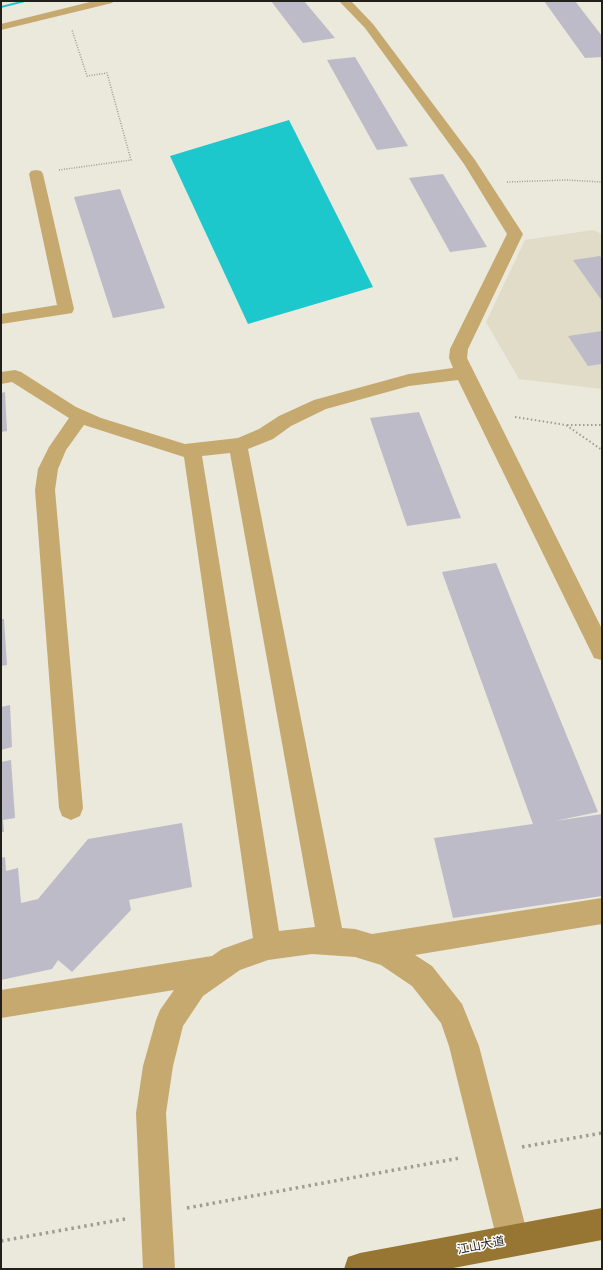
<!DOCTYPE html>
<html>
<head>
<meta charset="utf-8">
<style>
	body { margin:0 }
	#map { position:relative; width:603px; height:1270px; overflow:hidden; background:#ebe8dc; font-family:Signika,sans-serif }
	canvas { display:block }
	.frame { position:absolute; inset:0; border:2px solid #201f1a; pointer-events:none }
</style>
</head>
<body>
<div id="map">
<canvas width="603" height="1270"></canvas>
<div class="frame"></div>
</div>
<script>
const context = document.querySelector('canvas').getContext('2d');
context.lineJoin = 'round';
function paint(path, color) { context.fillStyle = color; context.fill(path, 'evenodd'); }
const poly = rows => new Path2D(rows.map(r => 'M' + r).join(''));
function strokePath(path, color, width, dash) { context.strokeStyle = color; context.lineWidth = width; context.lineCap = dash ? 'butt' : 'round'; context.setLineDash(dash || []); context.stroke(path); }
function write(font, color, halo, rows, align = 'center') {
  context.font = font + ' Signika,"Noto Sans SC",sans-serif'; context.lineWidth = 3; context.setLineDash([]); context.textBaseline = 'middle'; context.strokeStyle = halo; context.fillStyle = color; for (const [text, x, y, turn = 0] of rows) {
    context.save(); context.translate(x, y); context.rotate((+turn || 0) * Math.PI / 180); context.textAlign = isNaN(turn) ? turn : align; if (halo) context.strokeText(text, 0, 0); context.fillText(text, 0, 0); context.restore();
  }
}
paint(poly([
	[593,230,602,234,602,389,519,379,486,322,525,240]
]), '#e0dcc8');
paint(poly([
	[289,120,373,287,248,324,170,156]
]), '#1dc8cd');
paint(poly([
	[21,1,29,1,1,8,1,6,21,1]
]), '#1dc8cd');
paint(poly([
	[271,1,304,1,335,38,303,43],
	[544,1,575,1,602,36,602,57,585,58],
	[355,57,408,146,377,150,327,60],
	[443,174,487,247,450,252,409,178],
	[120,189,165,308,113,318,74,197],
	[600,256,602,258,602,301,573,260],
	[602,331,602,364,588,366,568,336],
	[5,392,7,431,1,432,1,393],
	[419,412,461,518,407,526,370,418],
	[496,563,598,812,555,821,602,814,602,896,453,918,434,838,533,824,442,572],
	[1,619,4,619,7,665,1,666],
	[10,705,12,747,1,750,1,707],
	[11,760,15,818,3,820,4,832,1,832,1,762],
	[182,823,192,887,129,900,131,910,72,972,58,960,52,969,1,980,1,858,5,857,6,871,18,868,21,903,38,899,88,839]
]), '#bdbbc7');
strokePath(poly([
	[59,170,131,160,107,73,87,76,72,30],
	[507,182,566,180,602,182]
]), '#9f9d93', 1.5, [1, 1.5]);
strokePath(poly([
	[515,417,566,425,602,450],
	[567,425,602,425]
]), '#9f9d93', 2, [1.5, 2.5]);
strokePath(poly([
	[522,1147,602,1133],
	[187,1208,460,1158],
	[1,1241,125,1219]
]), '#9f9d93', 3.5, [2.5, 4]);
paint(poly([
	[94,1,114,1,112,3,1,30,1,24,94,1],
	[339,1,351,1,373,24,475,160,523,234,468,349,467,358,602,629,602,660,594,658,458,380,409,386,326,409,291,426,273,439,248,449,342,928,355,929,372,934,602,898,602,924,415,955,432,966,462,1004,479,1046,529,1240,524,1251,513,1256,502,1251,497,1240,449,1046,441,1023,412,986,381,965,355,957,312,954,268,960,240,970,203,996,183,1026,173,1066,166,1113,175,1269,143,1269,136,1113,143,1066,156,1020,160,1010,174,990,1,1018,1,990,212,956,222,949,253,938,184,457,84,425,66,450,58,469,55,490,83,808,80,816,71,820,62,816,59,808,35,490,38,469,49,447,69,418,12,382,1,384,1,372,15,370,21,372,76,407,101,418,185,444,238,438,259,429,279,416,314,400,409,374,453,368,449,358,450,349,507,234,464,164,365,28,339,1],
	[230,453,315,927,279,931,202,456,230,453],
	[36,170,41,171,43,174,74,309,72,313,66,314,1,324,1,314,57,305,29,174,31,171,36,170]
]), '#c6a96f');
paint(poly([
	[602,1208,602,1240,448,1269,344,1269,348,1257,360,1253,602,1208]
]), '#967632');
write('12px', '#201f1a', '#fff', [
	["江山大道",481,1246,-11]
]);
</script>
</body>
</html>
